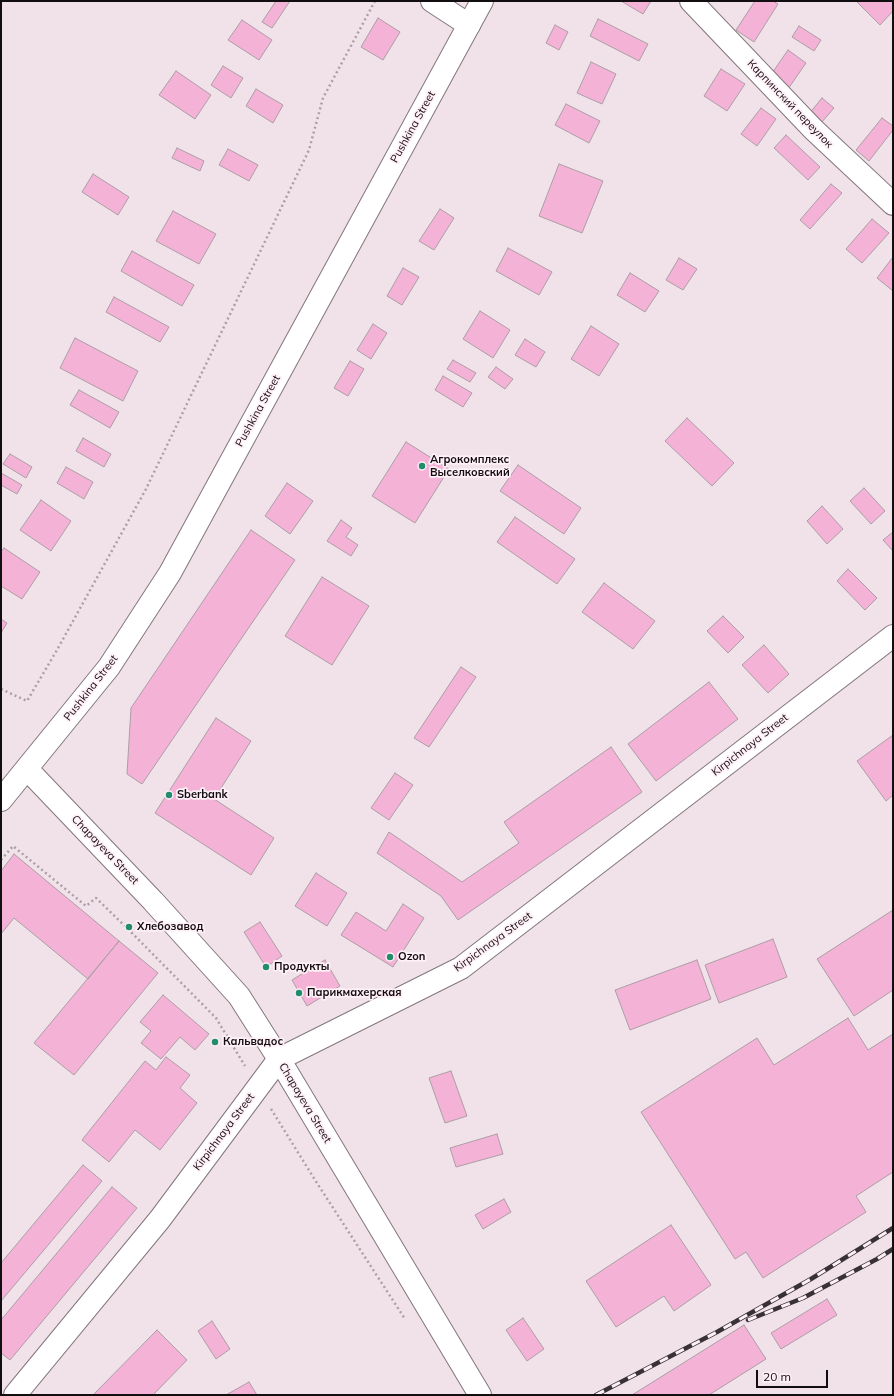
<!DOCTYPE html>
<html>
<head>
<meta charset="utf-8">
<style>
	body { margin:0 }
	#map { position:relative; width:894px; height:1396px; overflow:hidden; background:#f1e2ea; font-family:Mulish,sans-serif }
	canvas { display:block }
	.frame { position:absolute; inset:0; border:2px solid #120d10; pointer-events:none }
	.scale { position:absolute; left:756px; top:1370px; width:72px; height:18px; box-sizing:border-box; border:2px solid #120d10; border-top:0; padding-left:5px; font-size:12px; line-height:14px; white-space:nowrap; color:#120d10; -webkit-text-stroke:3px #ffeff7; paint-order:stroke }
</style>
</head>
<body>
<div id="map">
<canvas width="894" height="1396"></canvas>
<div class="frame"></div>
<div class="scale">20 m</div>
</div>
<script>
const context = document.querySelector('canvas').getContext('2d');
context.lineJoin = 'round';
function paint(path, color) { context.fillStyle = color; context.fill(path, 'evenodd'); }
const poly = rows => new Path2D(rows.map(r => 'M' + r).join(''));
function strokePath(path, color, width, dash) { context.strokeStyle = color; context.lineWidth = width; context.lineCap = dash ? 'butt' : 'round'; context.setLineDash(dash || []); context.stroke(path); }
function write(font, color, halo, rows, align = 'center') {
  context.font = font + ' Mulish,sans-serif'; context.lineWidth = 3.5; context.setLineDash([]); context.textBaseline = 'middle'; context.strokeStyle = halo; context.fillStyle = color; for (const [text, x, y, turn = 0] of rows) {
    context.save(); context.translate(x, y); context.rotate((+turn || 0) * Math.PI / 180); context.textAlign = isNaN(turn) ? turn : align; if (halo) context.strokeText(text, 0, 0); context.fillText(text, 0, 0); context.restore();
  }
}
const building = poly([
	[276,1,290,1,272,28,262,22,276,1],
	[621,1,651,1,643,14,621,1],
	[755,1,773,1,778,4,754,42,736,30,755,1],
	[858,1,893,1,893,11,880,25,857,2,858,1],
	[378,18,400,32,383,60,361,47,378,18],
	[598,19,648,44,639,61,590,36,598,19],
	[242,20,272,40,259,60,228,40,242,20],
	[555,25,568,32,559,50,546,43,555,25],
	[799,26,821,40,814,51,792,37,799,26],
	[788,50,806,63,788,89,770,76,788,50],
	[591,62,616,74,602,104,577,93,591,62],
	[223,66,243,78,231,98,211,85,223,66],
	[721,69,745,84,727,111,704,96,721,69],
	[176,71,211,95,195,119,159,95,176,71],
	[256,89,283,105,273,123,246,106,256,89],
	[822,98,834,108,821,123,809,114,822,98],
	[566,104,600,121,589,143,555,125,566,104],
	[761,108,776,119,757,146,741,134,761,108],
	[882,118,893,126,893,130,869,161,856,150,882,118],
	[786,135,820,167,808,180,774,148,786,135],
	[177,148,204,161,200,171,172,158,177,148],
	[228,149,258,165,249,181,219,165,228,149],
	[559,164,603,181,582,233,539,216,559,164],
	[93,174,129,197,118,215,82,192,93,174],
	[831,184,842,193,810,229,800,220,831,184],
	[440,209,454,218,434,250,419,241,440,209],
	[173,211,216,234,199,264,156,241,173,211],
	[872,219,889,233,862,263,846,249,872,219],
	[508,248,552,272,539,295,496,271,508,248],
	[132,251,194,285,182,306,121,271,132,251],
	[893,257,893,291,877,278,893,257],
	[679,258,697,269,683,290,666,280,679,258],
	[403,268,419,277,402,305,387,296,403,268],
	[630,273,659,291,645,312,617,295,630,273],
	[114,297,169,327,160,342,106,312,114,297],
	[480,311,510,330,493,358,463,339,480,311],
	[373,324,387,333,371,359,357,350,373,324],
	[591,326,619,344,599,376,571,359,591,326],
	[75,338,138,371,123,401,60,368,75,338],
	[525,339,545,352,536,367,515,355,525,339],
	[453,360,476,373,470,382,447,369,453,360],
	[350,361,364,369,348,396,334,388,350,361],
	[496,367,513,379,505,389,488,377,496,367],
	[443,376,472,393,463,407,435,390,443,376],
	[79,390,119,412,110,428,70,405,79,390],
	[687,418,734,463,712,486,665,441,687,418],
	[83,438,111,454,104,467,76,451,83,438],
	[406,442,449,469,415,523,372,496,406,442],
	[10,454,32,467,26,478,3,464,10,454],
	[518,465,581,508,564,534,500,491,518,465],
	[66,467,93,482,84,499,57,483,66,467],
	[1,473,22,485,17,494,1,485,1,473],
	[287,483,313,501,290,534,265,516,287,483],
	[864,488,885,511,871,524,850,501,864,488],
	[41,500,71,521,51,551,20,530,41,500],
	[822,506,843,529,827,544,807,521,822,506],
	[515,517,575,559,557,584,497,542,515,517],
	[341,520,352,528,346,537,358,545,351,556,327,541,341,520],
	[251,530,295,560,142,784,127,774,131,708,251,530],
	[893,532,893,551,883,540,893,532],
	[4,548,40,572,22,599,1,586,1,552,4,548],
	[848,569,877,598,865,610,837,581,848,569],
	[322,577,369,606,332,665,285,636,322,577],
	[604,583,655,621,633,649,582,612,604,583],
	[723,616,744,637,728,653,707,631,723,616],
	[1,619,7,623,1,633,1,619],
	[764,645,789,674,768,693,742,665,764,645],
	[461,667,476,677,429,747,414,738,461,667],
	[709,682,738,719,656,781,628,744,709,682],
	[216,718,251,741,214,799,274,838,251,875,155,813,216,718],
	[893,735,893,795,886,801,857,761,893,735],
	[611,747,642,792,458,920,441,896,377,853,389,832,462,882,519,843,504,822,611,747],
	[395,773,413,785,389,820,371,808,395,773],
	[14,854,119,941,88,979,14,918,1,934,1,871,14,854],
	[316,873,347,893,327,926,295,906,316,873],
	[403,904,424,918,393,967,341,935,356,912,386,931,403,904],
	[893,910,893,990,854,1016,817,959,893,910],
	[260,922,282,956,266,967,244,932,260,922],
	[773,939,787,977,719,1003,705,965,773,939],
	[119,941,158,973,74,1075,34,1043,119,941],
	[325,960,340,986,307,1006,292,980,325,960],
	[697,960,711,999,630,1030,615,990,697,960],
	[163,995,209,1034,195,1050,180,1037,161,1059,141,1043,151,1031,140,1022,163,995],
	[848,1018,868,1050,893,1034,893,1172,856,1196,866,1212,763,1278,746,1252,735,1259,641,1112,757,1038,774,1065,848,1018],
	[166,1057,190,1075,180,1088,197,1103,160,1150,135,1130,109,1162,82,1140,145,1061,156,1070,166,1057],
	[451,1071,467,1116,445,1123,429,1078,451,1071],
	[497,1134,503,1154,456,1167,450,1148,497,1134],
	[83,1165,102,1181,1,1301,1,1263,83,1165],
	[112,1187,137,1208,10,1360,1,1353,1,1320,112,1187],
	[504,1199,511,1212,483,1229,475,1215,504,1199],
	[671,1225,711,1285,674,1311,664,1296,616,1327,586,1281,671,1225],
	[827,1299,837,1315,781,1349,771,1333,827,1299],
	[523,1318,544,1349,527,1361,506,1330,523,1318],
	[212,1321,230,1349,216,1359,198,1331,212,1321],
	[744,1325,766,1359,709,1395,632,1395,744,1325],
	[157,1330,187,1360,153,1395,93,1395,157,1330],
	[249,1382,257,1395,226,1395,249,1382]
]);
paint(building, '#f4b3d6');
strokePath(building, '#ab9da4', 1);
const minor = poly([
	[691,1,813,129,893,204],
	[15,1395,160,1219,279,1059,461,968,893,636]
]);
const tertiary = poly([
	[432,1,469,25]
]);
const secondary = poly([
	[27,769,153,901,239,996,279,1059,480,1395],
	[1,800,109,667,170,573,482,1]
]);
strokePath(minor, '#83767c', 24);
strokePath(tertiary, '#83767c', 24);
strokePath(secondary, '#83767c', 24);
strokePath(poly([
	[1,689,27,701,57,650,146,489,309,150,323,98,375,1],
	[1,860,13,846,86,906,96,898,128,929,216,1018,245,1066],
	[271,1109,315,1180,405,1319]
]), '#ab9fa6', 2.5, [2, 3]);
strokePath(minor, '#fff', 22);
strokePath(tertiary, '#fff', 22);
strokePath(secondary, '#fff', 22);
const rail = poly([
	[748,1320,803,1298,877,1259,893,1249],
	[596,1395,717,1332,811,1279,893,1228]
]);
strokePath(rail, '#383135', 4.5);
strokePath(rail, '#ffeff7', 3, [9]);
for (const [x, y, r, color] of [
	[422,466,4,"#218d6c"],
	[169,795,4,"#218d6c"],
	[129,927,4,"#218d6c"],
	[390,957,4,"#218d6c"],
	[266,967,4,"#218d6c"],
	[299,993,4,"#218d6c"],
	[215,1042,4,"#218d6c"]
]) { const dot = new Path2D(); dot.arc(x, y, r, 0, 2 * Math.PI); context.fillStyle = color; context.fill(dot); strokePath(dot, '#ffeff7', 1.5); }
write('11px', '#120d10', '#ffeff7', [
	["Карпинский переулок",790,104,46],
	["Pushkina Street",413,127,-61],
	["Pushkina Street",258,411,-61],
	["Pushkina Street",91,688,-52],
	["Kirpichnaya Street",750,745,-38],
	["Chapayeva Street",105,850,46],
	["Kirpichnaya Street",493,942,-36],
	["Chapayeva Street",305,1103,59],
	["Kirpichnaya Street",224,1132,-53]
]);
write('bold 11px', '#120d10', '#ffeff7', [
	["Агрокомплекс",430,460],
	["Выселковский",430,473],
	["Sberbank",177,795],
	["Хлебозавод",137,927],
	["Ozon",398,957],
	["Продукты",274,967],
	["Парикмахерская",307,993],
	["Кальвадос",223,1042]
], 'left');
</script>
</body>
</html>
